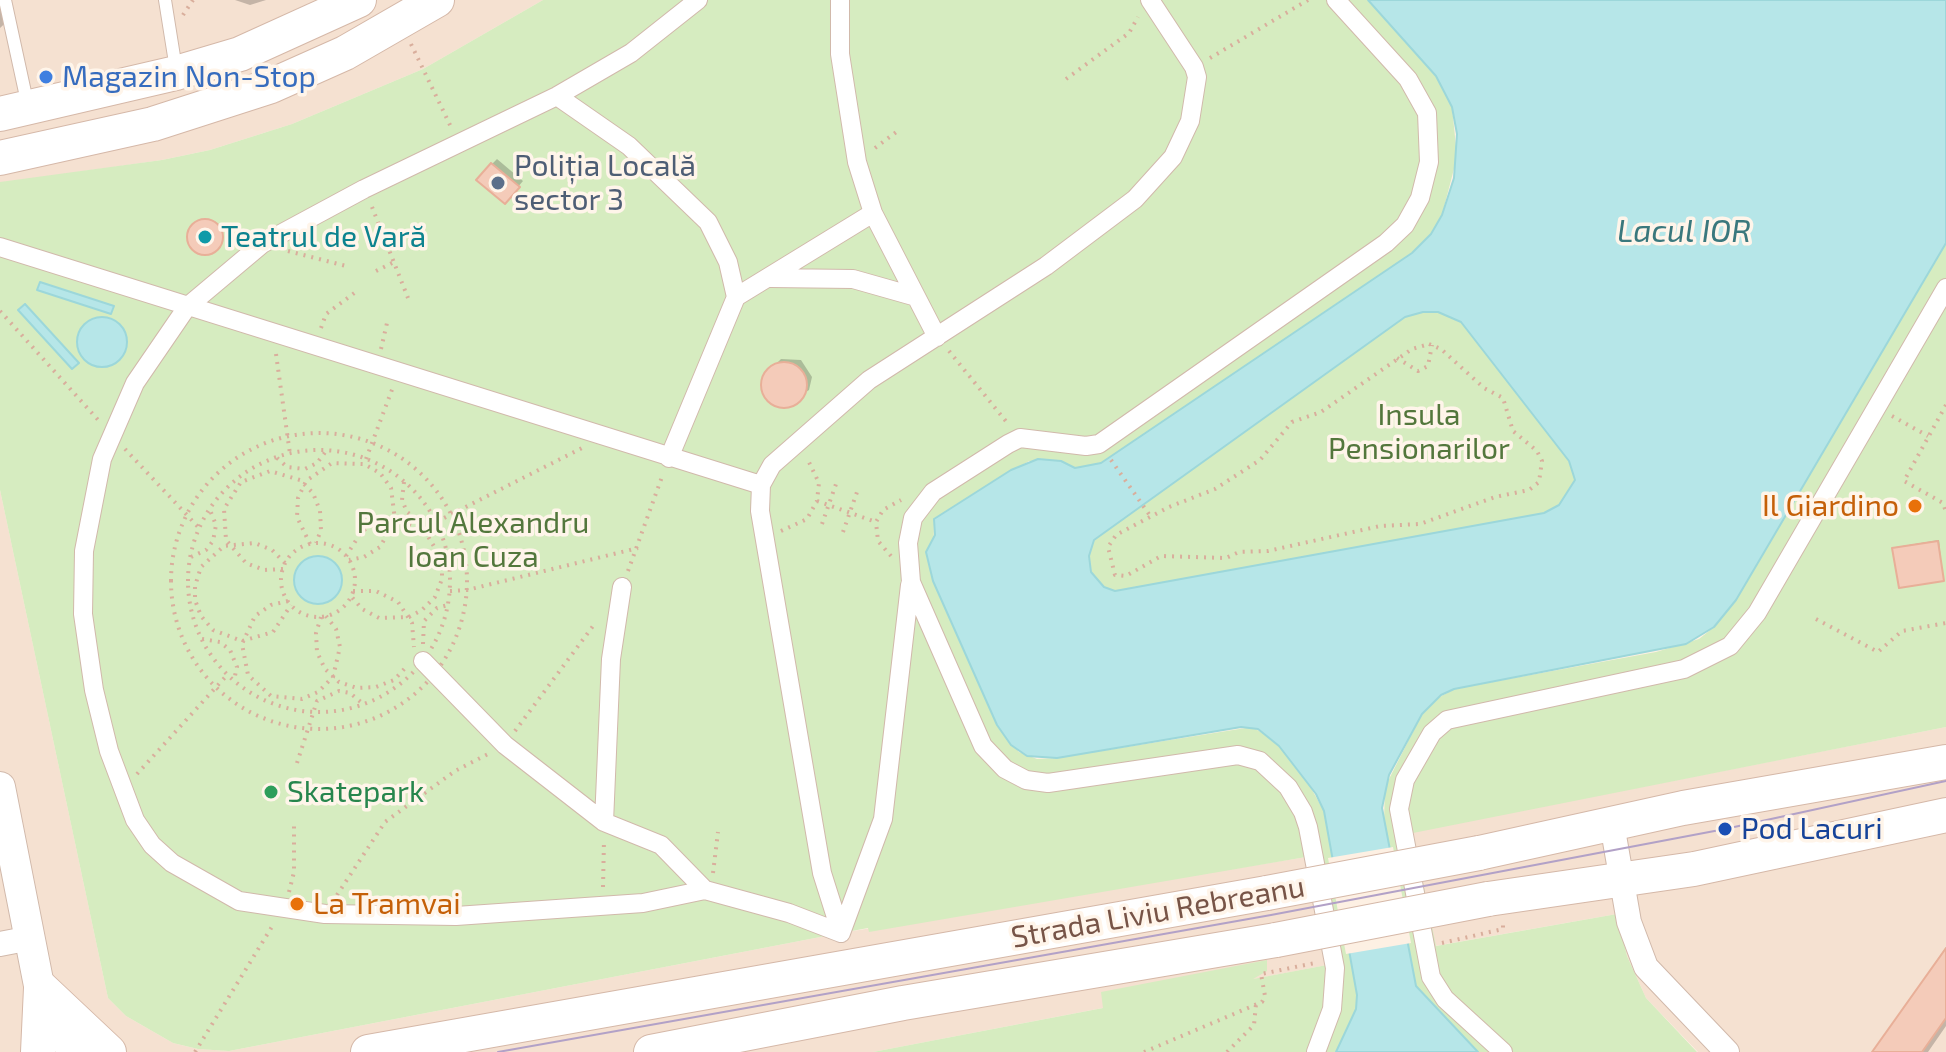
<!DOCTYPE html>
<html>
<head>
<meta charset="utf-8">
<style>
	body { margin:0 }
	canvas { display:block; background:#fdf0e3 }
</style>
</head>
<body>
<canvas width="1946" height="1052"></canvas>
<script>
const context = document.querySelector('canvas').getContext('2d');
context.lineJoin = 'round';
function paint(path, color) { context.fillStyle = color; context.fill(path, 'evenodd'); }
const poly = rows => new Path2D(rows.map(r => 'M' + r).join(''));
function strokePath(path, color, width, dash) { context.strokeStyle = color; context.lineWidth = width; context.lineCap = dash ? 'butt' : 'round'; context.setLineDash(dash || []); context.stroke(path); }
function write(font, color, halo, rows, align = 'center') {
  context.font = font + ' "Exo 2",sans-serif'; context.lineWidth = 7; context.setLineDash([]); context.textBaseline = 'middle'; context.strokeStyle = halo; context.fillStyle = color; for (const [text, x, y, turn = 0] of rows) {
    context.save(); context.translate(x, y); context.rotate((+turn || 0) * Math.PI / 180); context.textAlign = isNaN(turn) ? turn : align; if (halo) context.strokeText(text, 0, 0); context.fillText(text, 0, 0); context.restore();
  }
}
paint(poly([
	[0,0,543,0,423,69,292,124,210,150,162,160,0,183,0,217],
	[0,490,108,998,126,1016,173,1043,198,1049,229,1051,841,933,1306,857,1327,965,873,1052,0,1052],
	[1946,727,1946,1052,1698,1052,1646,998,1627,956,1617,914,1435,946,1413,832]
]), '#f5e1d1');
paint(poly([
	[543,0,1368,0,1436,76,1452,107,1457,157,1442,215,1431,234,1412,253,1101,463,1075,468,1061,461,1029,461,934,519,933,581,997,725,1019,752,1037,759,1057,758,1252,727,1273,739,1307,781,1324,811,1357,995,1356,1009,1336,1052,873,1052,1103,1008,1101,992,1267,960,1267,971,1253,979,1327,965,1306,857,869,932,868,928,841,933,229,1051,198,1049,173,1043,126,1016,108,998,0,490,0,182,162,160,210,150,292,124,423,69],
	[1946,243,1946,727,1413,833,1436,946,1617,914,1627,956,1646,998,1697,1052,1478,1052,1416,986,1384,823,1385,787,1422,714,1431,702,1454,689,1656,652,1699,639,1714,627,1736,600],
	[1423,312,1438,312,1461,322,1569,461,1575,480,1559,505,1544,513,1115,591,1104,587,1091,572,1089,556,1094,540,1405,317]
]), '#d6ecc0');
const water = poly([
	[1368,0,1946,0,1946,243,1736,600,1714,627,1686,644,1454,689,1441,695,1422,714,1389,775,1382,808,1416,986,1478,1052,1336,1052,1356,1009,1357,995,1324,811,1316,794,1279,746,1258,729,1241,727,1057,758,1027,756,1011,745,997,725,933,581,926,552,935,535,934,519,1011,470,1038,459,1061,461,1075,468,1101,463,1412,253,1431,234,1442,215,1454,178,1457,134,1452,107,1436,76,1368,0],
	[1423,312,1438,312,1461,322,1569,461,1575,480,1559,505,1544,513,1115,591,1104,587,1091,572,1089,556,1094,540,1405,317,1423,312],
	[40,282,114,306,111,314,37,290,40,282],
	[25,304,79,363,72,369,18,310,25,304],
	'77 342a25 25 0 1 1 50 0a25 25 0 1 1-50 0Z',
	'294 580a24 24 0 1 1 48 0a24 24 0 1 1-48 0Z'
]);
paint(water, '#b6e6e8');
strokePath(water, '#9cd7da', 2);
paint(poly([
	[1393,847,1411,943,1346,954,1328,858]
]), '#fdf0e3');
paint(poly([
	[0,0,14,15,0,28],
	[235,0,266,0,250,5],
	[497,159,523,181,510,196,492,164],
	'189 236a17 17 0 1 1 34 0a17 17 0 1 1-34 0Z',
	[781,359,801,360,812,377,809,390,784,406,771,401,763,389,765,375],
	[1939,540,1943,579,1894,549,1896,547],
	[1946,947,1946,1026,1928,1052,1874,1052]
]), '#0003');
const building = poly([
	[491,163,520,187,505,204,476,180,491,163],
	'187 237a18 18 0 1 1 36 0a18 18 0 1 1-36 0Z',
	'761 385a23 23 0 1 1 46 0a23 23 0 1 1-46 0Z',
	[1938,541,1944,581,1899,588,1892,548,1938,541],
	[1946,948,1946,1018,1922,1052,1872,1052,1946,948]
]);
paint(building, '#f4cbb9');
strokePath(building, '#e8af98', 2);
const service = poly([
	[5,0,28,106],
	[165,0,176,69]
]);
const pedestrian = poly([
	[698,0,631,53,557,96,364,189,262,244,187,307,135,383,102,459,84,551,83,614,94,690,109,751,135,820,152,845,172,863,239,901,325,914,456,916,643,903,705,890],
	[840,0,840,54,857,162,873,213,937,337],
	[557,96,629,146,708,222,728,262,736,297,669,458],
	[0,247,761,485],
	[771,278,853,279,913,296],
	[736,297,873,213],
	[622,587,611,659,604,822,661,845,705,890,789,913,841,933],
	[423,661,505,745,604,822],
	[841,933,822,873,760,511,761,485,772,465,869,380,1046,266,1135,199,1173,157,1190,121,1197,77,1194,67,1150,0],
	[841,933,883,819,910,585],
	[1316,1052,1332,1009,1335,968,1308,827,1303,812,1288,787,1260,761,1238,755,1048,783,1026,780,1005,769,983,746,911,582,908,543,913,518,933,492,1008,444,1020,438,1086,446,1099,444,1386,243,1405,225,1420,198,1429,162,1427,113,1408,79,1336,0],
	[1503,1052,1445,999,1431,977,1399,809,1405,780,1432,733,1447,720,1684,669,1730,646,1757,613,1946,288]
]);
const minor = poly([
	[1612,824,1629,922,1646,967,1727,1052],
	[0,944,31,938]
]);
const tertiary = poly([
	[0,787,44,1011],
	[46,996,72,1052]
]);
const secondary = poly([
	[0,114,176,73,240,54,359,0],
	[0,158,153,124,271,86,345,53,437,0],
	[1479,853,1683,808,1946,762],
	[1488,899,1694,869,1946,815],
	[41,988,109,1052],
	[38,1052,41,988],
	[368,1052,1267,893],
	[651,1052,903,1003,1276,940]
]);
strokePath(service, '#d1b9ab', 14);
strokePath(pedestrian, '#d1b9ab', 20);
strokePath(minor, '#d1b9ab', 26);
strokePath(tertiary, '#d1b9ab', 32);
strokePath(secondary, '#d5b8a8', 36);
strokePath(poly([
	[183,15,193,0],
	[411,44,451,127],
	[1210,58,1308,0],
	[1066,79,1129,33,1138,17],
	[875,148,899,130],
	[372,207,408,298],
	[288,251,346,266],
	[376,271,394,262],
	[0,311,100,422],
	[321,328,326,314,357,291],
	[1429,344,1441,349,1484,388,1503,398,1513,431,1537,451,1542,461,1539,482,1529,490,1495,497,1420,524,1380,526,1268,551,1239,552,1226,558,1161,556,1126,576,1115,575,1108,547,1116,535,1169,507,1215,489,1260,460,1292,422,1321,412,1412,349,1429,344],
	[381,349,387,323],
	[949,351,1009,425],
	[276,354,290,454],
	[1397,358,1418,371,1428,366,1432,345],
	[1946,405,1904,481,1943,503,1946,512],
	[1892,416,1928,436],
	'171 581a148 148 0 1 1 296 0a148 148 0 1 1-296 0Z',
	[125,449,200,529],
	'188 581a131 131 0 1 1 262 0a131 131 0 1 1-262 0Z',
	[277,458,287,467,305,469,317,463,326,451],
	[366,459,393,387],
	[1111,460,1151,517],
	[404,482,402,500,407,512,418,520,436,522,582,448],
	[817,501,876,522],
	[822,524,836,484],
	[781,531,807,519,817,501,819,483,807,458],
	[843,532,857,492],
	'281 580a37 37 0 1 1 74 0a37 37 0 1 1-74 0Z',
	[310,544,297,517,298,498,306,481,332,463,364,464,380,473,391,488,395,520,380,547,364,557,349,560],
	[346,556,362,531,379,522,395,520,416,526,426,533,442,560,442,579,435,597,422,610,409,617,379,618,362,609,351,596],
	[891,556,878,541,876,522,883,510,901,500],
	[191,557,206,550,213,541,216,525,210,510],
	[285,563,272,550,255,543,224,546,201,567,195,586,195,600,201,616,213,630,242,641,273,632,291,605],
	[283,569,264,570,246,563,226,540,224,509,241,482,270,471,300,480,313,493,320,511,321,530,316,543],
	[628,571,663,474],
	[353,591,376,591,398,602,412,623,414,647],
	[450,591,467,590,638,548],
	[288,601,271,605,255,616,242,644,248,675,271,696,302,699,318,692,333,677,340,647,336,629,326,616],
	[321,617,316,633,317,652,325,669,339,682,357,688,376,687,394,680,407,666],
	[1816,619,1878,652,1902,631,1946,623],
	[202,639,220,642,230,650,237,667,234,680],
	[423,644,424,621,437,608,448,605],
	[515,731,596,622],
	[297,763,317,701,339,691,350,693,362,703],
	[137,774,228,674],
	[713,873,718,832],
	[603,887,604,840],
	[289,892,294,872,294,823],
	[337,895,385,822,455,771,488,754],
	[1442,943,1503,929,1503,925],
	[195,1052,273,925],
	[1144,1052,1262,1002,1265,996,1261,974,1315,963],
	[1227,1052,1254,1025,1256,1004]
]), '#d9ae9c', 4, [2, 6]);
strokePath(service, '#fff', 12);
strokePath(pedestrian, '#fff', 18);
strokePath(minor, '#fff', 24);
strokePath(tertiary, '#fff', 30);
strokePath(secondary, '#fff', 34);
strokePath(poly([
	[498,1052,1271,915,1725,829,1946,781]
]), '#b2a1c7', 2);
const secondaryBridge = poly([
	[1267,893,1479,853],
	[1276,940,1488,899]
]);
strokePath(secondaryBridge, '#d5b8a8', 36, []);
strokePath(secondaryBridge, '#fff', 34);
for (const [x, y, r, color] of [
	[46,77,8,"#3f7fe0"],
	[498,183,8,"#5c6f8a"],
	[205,237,8,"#0f9aa8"],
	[1915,506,8,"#e8710a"],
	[271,792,8,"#2e9e5b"],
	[1725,829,8,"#1a4fb4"],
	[297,904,8,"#e8710a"]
]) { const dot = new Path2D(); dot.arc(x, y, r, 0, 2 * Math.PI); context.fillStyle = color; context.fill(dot); strokePath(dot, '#fff5ea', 3); }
write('30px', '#366cbe', '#fff5ea', [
	["Magazin Non-Stop",62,77]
], 'left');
write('30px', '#4e5e75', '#fff5ea', [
	["Poliția Locală",514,166],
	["sector 3",514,200]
], 'left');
write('30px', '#0d838f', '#fff5ea', [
	["Teatrul de Vară",221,237]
], 'left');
write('30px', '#53773c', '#fff5ea', [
	["Insula",1419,415],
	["Pensionarilor",1419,449],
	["Parcul Alexandru",473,523],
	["Ioan Cuza",473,557]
]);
write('30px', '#c56008', '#fff5ea', [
	["Il Giardino",1899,506],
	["La Tramvai",313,904,"left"]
], 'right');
write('30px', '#27864d', '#fff5ea', [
	["Skatepark",287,792]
], 'left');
write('30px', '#164399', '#fff5ea', [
	["Pod Lacuri",1741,829]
], 'left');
write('30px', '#775447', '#fff5ea', [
	["Strada Liviu Rebreanu",1158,912,-10]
]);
write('italic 32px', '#3a787d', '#fff5ea', [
	["Lacul IOR",1684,231]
]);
</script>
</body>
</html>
